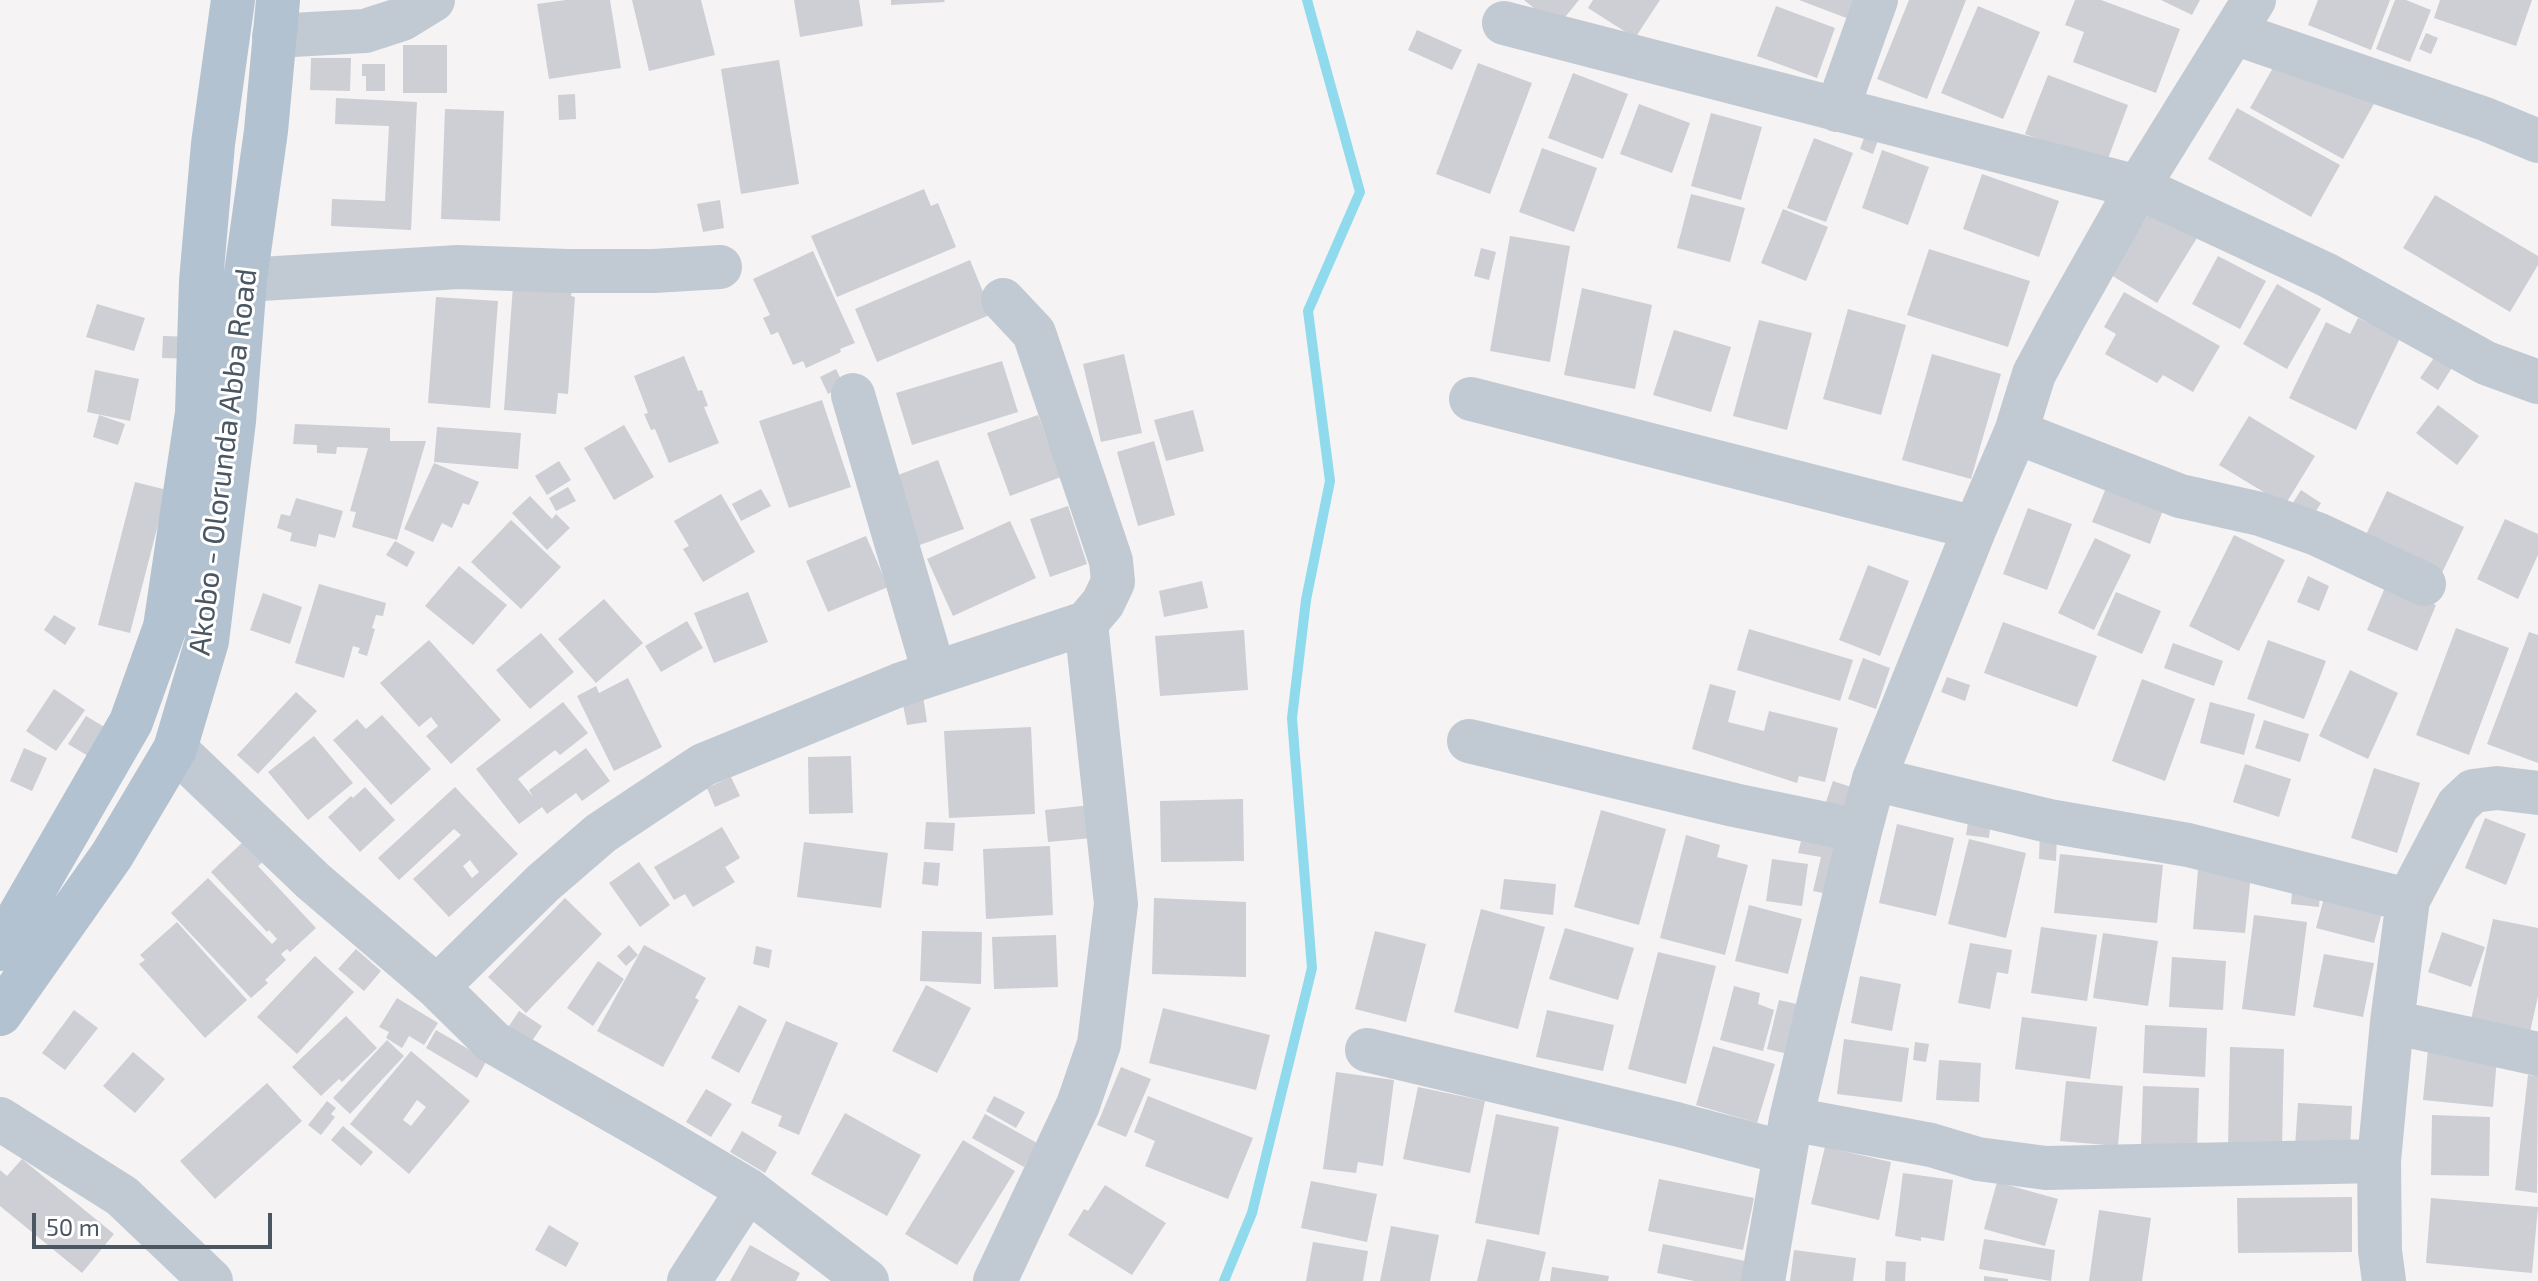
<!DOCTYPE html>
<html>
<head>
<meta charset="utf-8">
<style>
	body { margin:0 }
	#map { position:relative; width:2538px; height:1281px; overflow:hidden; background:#f5f3f3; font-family:"Exo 2",sans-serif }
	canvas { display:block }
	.scale { position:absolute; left:32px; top:1213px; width:240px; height:36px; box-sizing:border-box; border:4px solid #4a5661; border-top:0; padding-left:10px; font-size:24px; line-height:28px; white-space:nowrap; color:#4a5661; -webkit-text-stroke:6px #fff; paint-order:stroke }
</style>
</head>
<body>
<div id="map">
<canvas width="2538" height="1281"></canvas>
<div class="scale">50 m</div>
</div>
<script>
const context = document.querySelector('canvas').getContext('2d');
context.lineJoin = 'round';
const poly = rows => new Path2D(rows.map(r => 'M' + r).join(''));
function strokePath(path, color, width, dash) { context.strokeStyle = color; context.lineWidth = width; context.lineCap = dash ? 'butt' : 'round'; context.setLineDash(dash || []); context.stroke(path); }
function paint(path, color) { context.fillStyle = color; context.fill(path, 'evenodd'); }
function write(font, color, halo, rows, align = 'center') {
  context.font = font + ' "Exo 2",sans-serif'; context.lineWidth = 6; context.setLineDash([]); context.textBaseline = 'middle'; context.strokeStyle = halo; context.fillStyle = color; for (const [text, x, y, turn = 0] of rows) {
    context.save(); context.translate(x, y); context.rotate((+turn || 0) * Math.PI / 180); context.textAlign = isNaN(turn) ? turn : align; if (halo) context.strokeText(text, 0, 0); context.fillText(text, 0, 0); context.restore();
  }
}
strokePath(poly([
	[1224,1281,1252,1213,1312,968,1292,718,1306,600,1330,481,1308,311,1360,192,1307,0]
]), '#90daee', 10);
paint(poly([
	[566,0,610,0,621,68,549,79,537,4],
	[632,0,701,0,715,55,649,71],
	[794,0,859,0,863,26,800,37],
	[891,0,944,0,945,2,891,5],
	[1524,0,1579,0,1557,27],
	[1593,0,1660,0,1635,38,1588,8],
	[1799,0,1856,0,1849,19],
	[1909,0,1966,0,1927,99,1877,79],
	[2075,0,2101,0,2180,29,2156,93,2073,62,2084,32,2065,25],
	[2161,0,2200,0,2192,15],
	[2318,0,2390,0,2371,50,2308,25],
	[2395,0,2406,0,2431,10,2410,62,2376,49],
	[2440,0,2532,0,2516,46,2434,18],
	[1776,6,1835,28,1817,78,1757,56],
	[1978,6,2040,32,2003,119,1941,93],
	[1417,30,1462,50,1452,70,1408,50],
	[2426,33,2438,38,2431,54,2419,49],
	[403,45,447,45,447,93,403,93],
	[2282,52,2375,102,2343,159,2250,108],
	[311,58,351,58,350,91,310,90],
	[779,60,799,184,741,194,721,69],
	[1478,63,1532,83,1490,194,1436,174],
	[362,64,385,64,385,91,366,91,366,76,362,76],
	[1573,73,1628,94,1603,159,1548,138],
	[2048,75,2128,105,2106,164,2025,134],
	[575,94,576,119,559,120,558,95],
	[336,98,417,102,411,230,331,226,332,199,385,201,389,126,335,124],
	[1639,104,1690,123,1672,173,1620,154],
	[2237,108,2340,165,2311,217,2208,159],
	[445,109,504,111,500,221,441,219],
	[1711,113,1762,127,1741,200,1691,186],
	[1867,130,1880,135,1873,154,1860,149],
	[1814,138,1853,153,1826,222,1787,208],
	[1542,148,1597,168,1574,232,1519,212],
	[1882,150,1929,167,1908,225,1862,208],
	[1982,174,2059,201,2039,257,1963,229],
	[924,189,931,206,938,203,956,247,837,297,811,236],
	[1691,194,1745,208,1730,262,1677,248],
	[2435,195,2538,256,2538,265,2510,312,2403,248],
	[720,200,724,228,703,232,697,204],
	[2153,206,2200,233,2157,303,2111,275],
	[1783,209,1828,227,1806,281,1761,263],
	[1510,236,1570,246,1550,362,1490,351],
	[1481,248,1496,252,1489,280,1474,276],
	[1929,249,2030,281,2008,347,1907,315],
	[813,251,855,343,840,349,841,352,806,368,803,361,793,365,778,332,771,335,763,318,770,315,753,279],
	[2218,256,2266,281,2240,329,2192,304],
	[970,260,992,314,877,362,855,309],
	[2277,284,2321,309,2287,369,2243,344],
	[513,286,572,290,571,296,575,297,568,394,558,393,556,414,504,410],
	[1582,288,1652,305,1635,389,1564,375],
	[2124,292,2220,346,2193,392,2163,375,2157,383,2105,354,2116,334,2104,327],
	[436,297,498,301,490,408,428,403],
	[97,304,145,318,134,351,86,337],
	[1848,309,1906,325,1881,415,1823,399],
	[2358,318,2400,338,2356,430,2289,398,2326,322,2350,334],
	[1759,320,1812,333,1787,430,1733,416],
	[1674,330,1731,347,1711,412,1653,395],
	[163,336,196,337,195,359,162,358],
	[1124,354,1142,433,1101,442,1083,364],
	[1932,354,2001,374,1971,479,1902,460],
	[2436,355,2453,366,2438,390,2420,378],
	[684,356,698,391,702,390,708,406,704,407,719,443,669,463,655,429,651,430,644,414,648,413,634,376],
	[1002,361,1018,412,912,445,896,393],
	[836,369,844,386,828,394,820,377],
	[95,370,139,379,130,421,87,412],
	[822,400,851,487,789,508,759,421],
	[2438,405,2479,436,2457,465,2416,433],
	[1193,410,1204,451,1166,461,1154,420],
	[99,415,125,424,118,445,93,437],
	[1038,415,1061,477,1010,496,987,433],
	[2249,416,2315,456,2285,505,2219,465],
	[295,424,390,428,390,441,426,441,397,540,352,527,356,512,350,511,368,448,337,447,336,454,317,453,317,445,293,444],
	[624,425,654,477,614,500,584,448],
	[437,427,521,433,518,469,434,462],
	[1154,441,1175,515,1138,526,1117,452],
	[938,460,964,529,917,546,890,478],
	[559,461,571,480,547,495,535,476],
	[434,463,479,482,469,505,463,503,452,528,442,523,433,542,404,529],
	[2111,476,2168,497,2150,544,2092,522],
	[135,482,167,490,130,633,98,625],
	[568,487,576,501,556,511,549,498],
	[761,489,771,506,741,521,732,504],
	[2301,490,2321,503,2309,522,2289,509],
	[2387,491,2464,527,2440,577,2363,541],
	[721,494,755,552,703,582,683,549,689,546,674,521],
	[530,496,552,519,556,514,570,528,547,550,512,513],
	[296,498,343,511,335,538,319,534,316,547,290,541,292,533,277,528,281,514,290,516],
	[1068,506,1087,564,1050,577,1030,519],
	[2028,508,2072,524,2047,590,2003,574],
	[2505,519,2538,534,2538,555,2518,599,2477,579],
	[511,520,561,567,521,609,471,562],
	[1010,521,1036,578,953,616,927,559],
	[2234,535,2285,560,2239,651,2189,626],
	[866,536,888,587,828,612,806,561],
	[2095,538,2131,555,2094,630,2058,613],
	[395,541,415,552,407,567,386,555],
	[1868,565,1909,581,1880,656,1839,640],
	[459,566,507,605,473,645,425,606],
	[2308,576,2329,586,2319,611,2297,602],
	[1202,581,1208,608,1164,617,1159,591],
	[319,584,386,603,383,616,376,615,372,628,375,629,367,656,358,653,360,648,353,646,344,678,295,663],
	[2386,585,2436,605,2417,651,2367,630],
	[748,592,768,642,714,663,694,613],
	[2116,592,2161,611,2142,654,2097,635],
	[263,593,302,607,290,644,250,630],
	[604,599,643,643,596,683,558,639],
	[54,615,76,628,65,645,44,630],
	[687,621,703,648,661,672,645,646],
	[2003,622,2097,656,2077,707,1984,673],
	[2456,628,2509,648,2469,755,2416,735],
	[1749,629,1853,660,1840,701,1737,670],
	[1244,630,1248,690,1160,696,1155,636],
	[2529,632,2538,635,2538,763,2487,744],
	[541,633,574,672,530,709,496,670],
	[429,640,501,720,451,764,426,736,438,726,431,717,419,727,380,683],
	[2268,640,2326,661,2304,719,2247,699],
	[2173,643,2223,661,2214,686,2164,668],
	[1863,658,1890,668,1876,709,1848,699],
	[2350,670,2398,693,2368,759,2319,736],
	[1947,677,1970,685,1965,701,1941,692],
	[628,678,662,747,614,771,577,696,596,686,599,693],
	[2142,679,2195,699,2165,781,2112,761],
	[1710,684,1736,691,1728,722,1764,731,1769,711,1838,728,1825,782,1799,776,1797,783,1692,749],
	[54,689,85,710,56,751,26,731],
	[296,692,317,711,258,774,237,755],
	[923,696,927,722,907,725,902,700],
	[563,702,588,733,560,755,555,750,518,779,533,797,529,790,586,748,610,781,582,801,576,793,547,814,542,807,519,824,476,769],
	[2210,702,2255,714,2244,755,2200,743],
	[382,715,431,769,391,805,333,740,357,719,366,729],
	[86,716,118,735,100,763,68,744],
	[2264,720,2309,734,2300,762,2255,748],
	[1031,727,1035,814,949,818,944,731],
	[314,736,353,783,308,820,268,772],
	[24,748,47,758,32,791,10,781],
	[851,756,853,813,809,814,808,757],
	[2245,764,2291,779,2279,817,2233,802],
	[2374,768,2420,783,2397,853,2351,838],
	[731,777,740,796,715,807,707,788],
	[1833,781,1860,790,1848,823,1822,814],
	[365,787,395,820,360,852,328,817,351,796,353,798],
	[455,787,518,854,449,917,413,879,461,835,454,829,399,880,378,858],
	[470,860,479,872,472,878,463,866],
	[1243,799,1244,861,1161,862,1160,801],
	[1100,804,1103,837,1048,842,1045,810],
	[1601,810,1666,829,1639,925,1574,907],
	[1969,816,1991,819,1989,838,1966,835],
	[2485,818,2526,834,2506,885,2465,868],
	[926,822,955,823,953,851,924,849],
	[1897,824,1954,838,1936,916,1879,903],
	[722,827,740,858,725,867,735,882,693,907,685,894,674,900,654,867],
	[2040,832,2057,832,2056,861,2039,859],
	[1686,835,1720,845,1717,857,1748,865,1725,955,1660,938],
	[1969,839,2026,853,2006,938,1948,924],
	[245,840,264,861,258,866,316,928,290,952,287,949,281,954,286,960,265,980,268,983,251,998,171,913,208,878,272,944,277,939,269,930,267,932,211,872],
	[1801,841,1843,849,1832,895,1813,891,1821,857,1798,853],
	[804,842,888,853,881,908,797,897],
	[1050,846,1053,915,986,919,983,849],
	[2060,854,2163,865,2157,923,2054,913],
	[1772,859,1808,864,1802,906,1766,901],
	[639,862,670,905,640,927,609,883],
	[924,862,940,863,938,886,922,884],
	[2198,870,2251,874,2245,933,2193,929],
	[1504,879,1556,884,1553,915,1500,909],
	[2293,881,2321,884,2319,907,2291,904],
	[2326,890,2384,905,2374,943,2316,928],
	[565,898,602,934,526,1013,488,977],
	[1154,898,1246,902,1246,977,1152,974],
	[1749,905,1802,919,1788,974,1735,961],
	[1481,909,1545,927,1518,1029,1454,1012],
	[2254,915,2307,922,2295,1016,2242,1009],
	[2493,919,2538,928,2538,996,2530,1032,2471,1020],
	[177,922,247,1000,205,1038,139,964,145,960,140,955],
	[2041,927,2097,935,2087,1001,2031,993],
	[1565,928,1634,948,1618,1000,1549,979],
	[922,931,982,932,981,984,920,981],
	[1375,931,1426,944,1406,1022,1355,1009],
	[2442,932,2485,947,2471,987,2428,972],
	[2103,933,2158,941,2148,1006,2093,998],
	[1056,935,1058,987,994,989,992,937],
	[1970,943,2012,950,2008,974,1997,972,1990,1009,1958,1003],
	[629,945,638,955,626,966,617,956],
	[644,945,706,978,695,998,699,1000,663,1067,597,1031],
	[756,946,772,950,769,968,753,964],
	[356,949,381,971,364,991,338,969],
	[1658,952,1716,966,1686,1084,1628,1069],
	[2324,954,2374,963,2363,1017,2313,1007],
	[315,956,354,992,297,1054,257,1017],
	[2172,957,2226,961,2223,1010,2169,1007],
	[598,961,624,979,593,1026,567,1008],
	[1860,976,1901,984,1892,1031,1851,1023],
	[926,985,971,1008,937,1073,892,1051],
	[1734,986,1760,993,1758,1004,1774,1010,1763,1051,1720,1040],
	[397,998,438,1023,424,1045,409,1036,402,1048,386,1038,389,1032,379,1027],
	[1779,1000,1801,1005,1788,1054,1767,1049],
	[739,1005,767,1020,739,1073,711,1058],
	[1163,1008,1270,1035,1256,1090,1149,1063],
	[74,1010,98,1028,65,1070,42,1053],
	[1547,1010,1614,1025,1603,1071,1536,1057],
	[519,1011,542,1026,532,1041,509,1026],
	[346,1016,377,1048,342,1082,339,1079,321,1096,292,1067],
	[2022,1017,2097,1027,2090,1079,2015,1069],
	[786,1021,838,1043,799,1135,778,1126,782,1116,751,1103],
	[2145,1025,2207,1028,2205,1077,2143,1073],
	[436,1030,487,1060,477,1078,426,1048],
	[1844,1039,1909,1048,1902,1102,1837,1094],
	[387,1040,404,1056,350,1114,333,1098],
	[1915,1042,1929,1044,1926,1062,1913,1060],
	[1713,1046,1775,1064,1757,1123,1696,1105],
	[2230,1047,2284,1049,2282,1149,2228,1148],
	[2428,1050,2497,1057,2493,1107,2423,1100],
	[411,1051,470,1101,409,1174,350,1124],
	[417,1100,426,1107,411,1126,403,1120],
	[133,1052,165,1079,135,1113,103,1086],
	[1939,1060,1981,1063,1979,1102,1936,1100],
	[1121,1067,1151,1079,1126,1137,1097,1125],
	[1336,1072,1394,1080,1383,1166,1358,1162,1356,1173,1323,1169],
	[2528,1075,2538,1076,2537,1193,2515,1190],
	[2066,1081,2123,1086,2118,1146,2060,1141],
	[267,1083,302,1121,215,1199,180,1161],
	[2143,1086,2199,1088,2197,1148,2141,1145],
	[1418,1087,1485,1101,1470,1173,1403,1159],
	[706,1089,732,1104,711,1137,686,1122],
	[994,1096,1025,1112,1016,1128,986,1111],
	[1148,1096,1253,1138,1228,1199,1145,1166,1155,1141,1134,1132],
	[327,1101,336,1108,331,1114,335,1117,321,1135,308,1125],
	[2298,1103,2352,1106,2350,1150,2295,1147],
	[845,1113,921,1155,887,1216,811,1174],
	[985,1114,1037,1143,1024,1167,972,1138],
	[1496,1114,1559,1127,1539,1235,1475,1223],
	[2432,1115,2490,1117,2489,1176,2431,1175],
	[343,1126,373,1152,361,1166,331,1140],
	[742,1131,777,1152,765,1173,730,1152],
	[963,1140,1015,1171,957,1265,905,1234],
	[1825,1147,1891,1162,1879,1220,1811,1204],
	[22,1159,114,1234,82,1273,0,1206,0,1170,7,1176],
	[1903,1173,1953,1180,1944,1241,1921,1237,1921,1241,1895,1236],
	[1659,1179,1754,1198,1743,1250,1648,1231],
	[1311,1181,1377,1194,1367,1242,1301,1228],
	[1997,1182,2058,1199,2045,1246,1984,1229],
	[1105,1185,1166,1223,1132,1275,1068,1235,1084,1209,1088,1211],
	[2352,1197,2352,1252,2238,1253,2237,1198],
	[2431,1198,2538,1207,2532,1273,2426,1263],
	[2099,1210,2151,1218,2142,1281,2089,1281],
	[549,1225,579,1243,566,1267,535,1250],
	[1391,1226,1439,1235,1430,1281,1380,1281],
	[1487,1239,1546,1252,1539,1281,1477,1281],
	[1984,1239,2055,1250,2051,1281,1979,1269],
	[1313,1242,1368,1251,1363,1281,1306,1281],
	[1663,1244,1750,1262,1745,1281,1694,1281,1657,1273],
	[750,1245,800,1273,796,1281,730,1281],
	[1794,1250,1856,1258,1853,1281,1790,1281],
	[1886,1261,1906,1262,1905,1281,1885,1281],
	[1552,1267,1609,1276,1608,1281,1550,1281],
	[1984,1276,2008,1279,2008,1281,1984,1281]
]), '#cdcfd5');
strokePath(poly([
	[1504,23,2138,187,2327,275,2486,363,2538,382],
	[2234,33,2485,119,2538,141],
	[274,36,365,31,402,19,433,0],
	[1837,110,1876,0],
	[245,280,458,267,567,271,654,271,720,267],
	[853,395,934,672],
	[1471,399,1975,528],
	[2016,432,2180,496,2260,514,2317,534,2424,584],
	[1469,741,1734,805,1860,831],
	[175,749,313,881,437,987,493,1042,664,1140,748,1190,867,1281],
	[1874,779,2049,821,2188,845,2408,900],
	[437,987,543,883,601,833,703,765,899,685,1086,623,1103,603,1113,582,1111,561,1034,333,1003,300],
	[2392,1022,2538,1054],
	[1367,1050,1676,1124,1785,1153],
	[0,1119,122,1196,211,1281],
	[1791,1119,1931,1145,1978,1159,2046,1168,2379,1161],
	[689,1281,748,1190],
	[995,1281,1078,1105,1099,1044,1116,904,1086,623],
	[1763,1281,1791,1119,1860,831,1874,779,1975,528,2016,432,2034,374,2063,320,2138,187,2254,0],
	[2384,1281,2380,1251,2379,1161,2392,1022,2408,900,2458,805,2473,791,2497,788,2538,793]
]), '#c1cad2', 44);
strokePath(poly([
	[0,949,131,722,165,627,197,413,201,281,213,144,233,0],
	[0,1014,112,855,175,749,207,641,234,421,245,280,266,131,278,0]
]), '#b3c2d1', 44);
write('30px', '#4a5661', '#fff', [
	["Akobo - Olorunda Abba Road",223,462,-83]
]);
</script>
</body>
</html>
